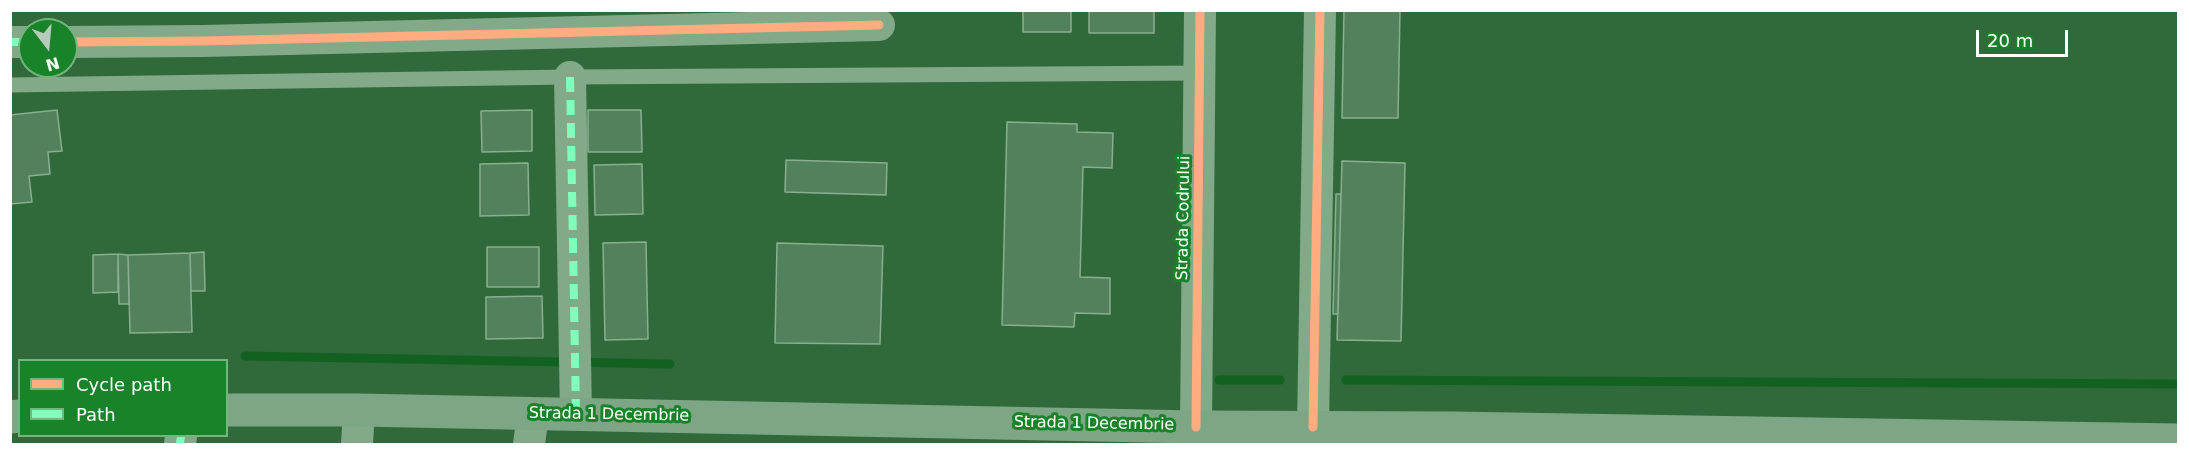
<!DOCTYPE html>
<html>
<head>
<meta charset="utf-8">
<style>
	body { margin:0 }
	#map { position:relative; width:2189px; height:455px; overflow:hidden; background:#306a3a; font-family:"DejaVu Sans",sans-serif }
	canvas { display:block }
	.frame { position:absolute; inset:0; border:12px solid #fff; pointer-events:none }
	.legend { position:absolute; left:18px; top:359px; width:210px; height:78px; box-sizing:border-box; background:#188329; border:2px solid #74b57f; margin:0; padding:8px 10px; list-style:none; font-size:18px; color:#fff }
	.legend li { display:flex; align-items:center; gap:12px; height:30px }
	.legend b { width:30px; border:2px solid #74b57f }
	.north { position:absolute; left:18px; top:18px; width:60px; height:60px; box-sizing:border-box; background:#188329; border:2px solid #74b57f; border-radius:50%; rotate:164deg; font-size:16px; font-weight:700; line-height:24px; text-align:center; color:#fff }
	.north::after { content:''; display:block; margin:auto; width:21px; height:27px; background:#b7cbba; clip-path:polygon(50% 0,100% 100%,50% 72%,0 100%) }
	.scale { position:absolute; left:1976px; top:30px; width:92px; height:27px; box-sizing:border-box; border:3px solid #fff; border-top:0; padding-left:8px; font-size:18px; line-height:21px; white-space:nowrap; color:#fff; -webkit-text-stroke:4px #188329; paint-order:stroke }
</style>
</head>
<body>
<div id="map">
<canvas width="2189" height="455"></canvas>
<div class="frame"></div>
<ul class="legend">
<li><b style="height:8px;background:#ffac80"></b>Cycle path</li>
<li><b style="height:8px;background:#80ffba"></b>Path</li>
</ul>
<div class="north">N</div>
<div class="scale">20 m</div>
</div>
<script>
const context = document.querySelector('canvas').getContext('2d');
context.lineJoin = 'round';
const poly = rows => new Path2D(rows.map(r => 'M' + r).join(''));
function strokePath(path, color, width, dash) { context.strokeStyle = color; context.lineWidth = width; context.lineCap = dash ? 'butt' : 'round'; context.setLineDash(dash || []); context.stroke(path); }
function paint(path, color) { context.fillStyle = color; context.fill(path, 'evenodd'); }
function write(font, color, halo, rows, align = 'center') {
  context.font = font + ' "DejaVu Sans",sans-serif'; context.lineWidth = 6; context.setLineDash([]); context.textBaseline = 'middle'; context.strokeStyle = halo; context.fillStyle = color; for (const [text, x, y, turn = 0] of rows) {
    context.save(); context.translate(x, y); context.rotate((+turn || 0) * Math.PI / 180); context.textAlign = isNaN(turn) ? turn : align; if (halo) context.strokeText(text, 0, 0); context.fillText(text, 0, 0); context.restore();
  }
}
strokePath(poly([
	[245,356,670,364],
	[1219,380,1280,380],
	[1346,380,2178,384]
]), '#136120', 9);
const building = poly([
	[1023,10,1071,10,1071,32,1023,32,1023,10],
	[1089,10,1154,10,1154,33,1089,33,1089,10],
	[1344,10,1400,10,1398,118,1342,118,1344,10],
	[57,110,62,151,48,152,50,174,29,176,32,202,10,204,10,115,57,110],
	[532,110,532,151,482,152,481,111,532,110],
	[588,110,641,110,642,152,588,152,588,110],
	[1007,122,1077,124,1077,132,1113,133,1112,168,1083,167,1080,277,1110,278,1110,314,1075,313,1074,327,1002,325,1007,122],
	[786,160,887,163,886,195,785,192,786,160],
	[1342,161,1405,163,1401,341,1337,340,1342,161],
	[528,163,529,215,480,216,480,164,528,163],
	[642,164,643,214,595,215,594,165,642,164],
	[1336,194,1341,194,1338,314,1333,314,1336,194],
	[646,242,648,339,605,340,603,243,646,242],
	[777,243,883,246,880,344,775,343,777,243],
	[487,247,539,247,539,287,487,287,487,247],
	[204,252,205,291,191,291,190,253,204,252],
	[190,253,192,332,130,333,128,255,190,253],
	[118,254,118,292,93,293,93,255,118,254],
	[118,254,128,255,129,304,119,304,118,254],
	[542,296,543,338,486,339,486,297,542,296]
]);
paint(building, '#53815b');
strokePath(building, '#8aaf90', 1.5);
strokePath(poly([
	[10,85,570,77,1200,73]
]), '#82aa89', 15);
strokePath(poly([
	[10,42,30,42],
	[66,42,203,41,879,25],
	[570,77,576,414],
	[1196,427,1200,10],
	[1313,427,1320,10],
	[180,444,181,436],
	[357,444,359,410],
	[529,444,533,414]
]), '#82aa89', 32);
strokePath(poly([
	[226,410,359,410,1196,427,1453,428,2178,440],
	[10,417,20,416]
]), '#7da684', 33);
strokePath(poly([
	[10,42,30,42],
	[570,77,576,414],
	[180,444,181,436]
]), '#80ffba', 8, [15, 8]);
strokePath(poly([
	[66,42,203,41,879,25],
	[1196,427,1200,10],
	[1313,427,1320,10]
]), '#ffac80', 9);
write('16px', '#fff', '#188329', [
	["Strada Codrului",1184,218,-89],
	["Strada 1 Decembrie",609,415,1],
	["Strada 1 Decembrie",1094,424,1]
]);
</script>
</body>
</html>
